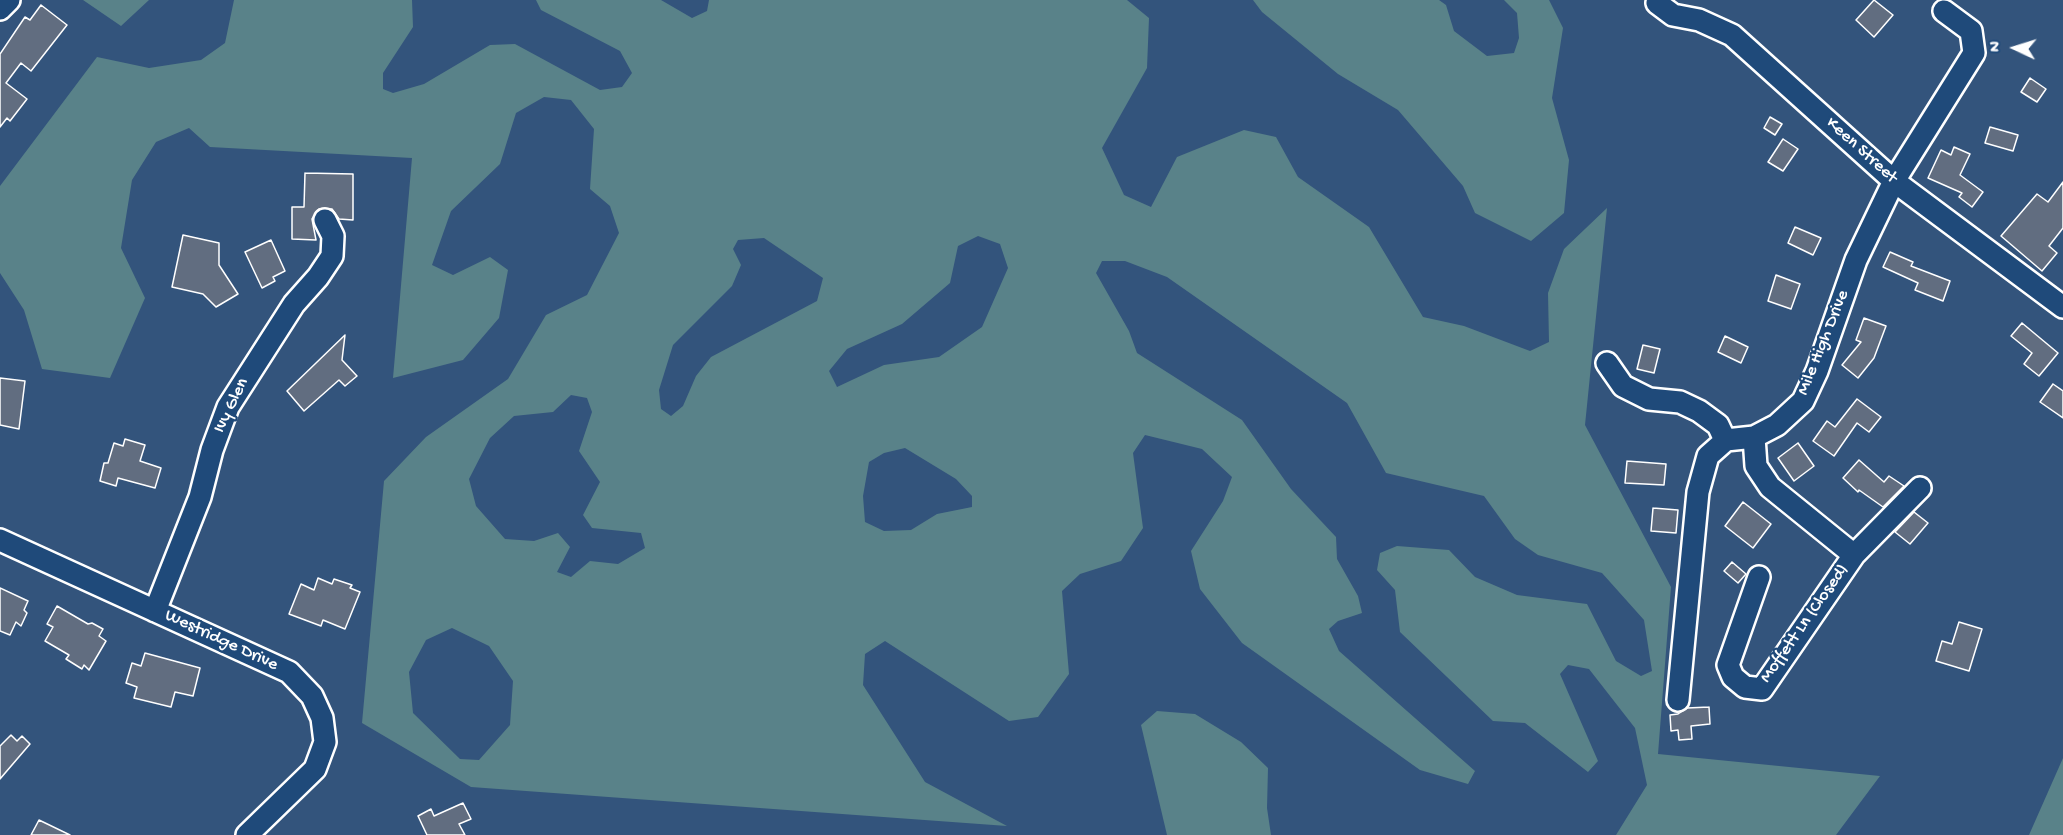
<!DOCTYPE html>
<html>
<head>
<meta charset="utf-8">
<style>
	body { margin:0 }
	#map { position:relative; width:2063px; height:835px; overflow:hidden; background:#33547c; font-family:"Gochi Hand",sans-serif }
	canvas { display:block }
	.north { position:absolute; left:1985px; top:18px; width:60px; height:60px; -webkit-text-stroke:4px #1f4a7a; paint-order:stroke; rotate:274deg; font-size:16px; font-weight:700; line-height:24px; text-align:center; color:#fff }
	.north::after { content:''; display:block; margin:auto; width:21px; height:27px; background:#fff; clip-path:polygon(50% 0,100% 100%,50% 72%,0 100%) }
</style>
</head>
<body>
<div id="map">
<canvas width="2063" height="835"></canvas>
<div class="north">N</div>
</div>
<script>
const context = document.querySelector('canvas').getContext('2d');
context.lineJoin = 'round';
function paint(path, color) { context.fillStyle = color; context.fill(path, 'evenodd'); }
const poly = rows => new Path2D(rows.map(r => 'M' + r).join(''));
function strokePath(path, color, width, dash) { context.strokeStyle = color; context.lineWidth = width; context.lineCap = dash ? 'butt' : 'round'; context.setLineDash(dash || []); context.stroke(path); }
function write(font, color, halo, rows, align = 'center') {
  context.font = font + ' "Gochi Hand",sans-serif'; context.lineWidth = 4.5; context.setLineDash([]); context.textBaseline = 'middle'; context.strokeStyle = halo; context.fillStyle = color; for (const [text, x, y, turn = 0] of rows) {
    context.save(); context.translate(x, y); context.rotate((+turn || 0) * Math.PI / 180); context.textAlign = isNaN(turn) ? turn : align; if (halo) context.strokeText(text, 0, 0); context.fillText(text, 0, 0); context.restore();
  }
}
paint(poly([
	[83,0,149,0,121,26],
	[234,0,412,0,413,27,383,73,383,89,393,93,424,84,490,45,515,44,600,90,622,87,632,73,620,51,541,10,536,0,661,0,692,18,707,11,709,0,1127,0,1149,18,1147,68,1102,148,1124,195,1151,207,1177,157,1244,130,1276,137,1298,177,1369,227,1423,317,1464,326,1530,351,1549,342,1548,293,1564,249,1607,208,1585,425,1671,587,1658,754,1880,776,1836,835,1616,835,1647,785,1635,728,1589,669,1568,665,1560,674,1598,761,1588,772,1525,723,1493,721,1400,632,1395,590,1377,570,1380,553,1397,546,1449,550,1475,577,1517,595,1587,604,1616,661,1641,676,1652,671,1644,620,1602,573,1538,555,1515,539,1484,496,1386,473,1347,403,1167,277,1125,261,1102,261,1096,273,1129,331,1137,353,1242,420,1291,489,1336,537,1337,559,1358,596,1362,613,1338,621,1329,629,1339,651,1475,771,1468,784,1420,770,1242,643,1200,589,1191,551,1223,501,1232,477,1202,449,1145,435,1133,453,1143,528,1121,561,1080,574,1062,591,1069,674,1038,717,1009,721,885,641,865,654,863,685,925,782,1007,826,471,787,362,723,384,481,426,437,508,379,546,315,587,295,619,233,610,206,590,189,594,129,571,100,544,97,516,113,500,164,451,211,432,265,453,275,490,257,508,270,499,318,463,360,393,378,412,158,210,147,189,128,156,142,132,180,121,248,145,298,110,378,42,369,24,310,0,273,0,186,97,57,149,68,201,60,225,43],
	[978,236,1000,244,1008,268,982,327,939,357,884,365,837,387,829,371,847,349,902,324,950,283,958,246],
	[764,238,823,278,817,301,711,357,696,376,683,406,671,416,661,409,659,390,673,345,732,286,741,265,733,249,738,240],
	[571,395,587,398,592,412,579,451,600,482,583,515,592,528,641,533,645,548,618,564,590,561,571,577,557,572,570,547,558,533,534,541,505,539,476,506,469,479,490,438,514,416,553,412],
	[905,448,956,479,972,496,972,507,937,514,911,530,884,531,865,522,863,496,869,462,884,453],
	[452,628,489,646,513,681,510,725,479,760,460,759,413,713,409,672,426,640],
	[1253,0,1439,0,1446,5,1454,31,1487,56,1514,53,1519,38,1517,13,1504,0,1549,0,1563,28,1552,98,1569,160,1564,213,1531,241,1475,213,1463,186,1398,110,1338,74,1262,12],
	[1157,711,1195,714,1241,742,1268,768,1267,808,1271,835,1167,835,1141,725],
	[2063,758,2063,835,2029,835]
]), '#598289');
const building = poly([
	[1874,0,1893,15,1874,37,1856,20,1874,0],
	[41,5,67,25,31,71,21,63,6,83,27,99,10,121,7,118,0,127,0,54,25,17,30,20,41,5],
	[2030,78,2046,89,2037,102,2021,92,2030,78],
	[1770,117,1782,124,1775,135,1764,128,1770,117],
	[1990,127,2018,135,2013,151,1985,143,1990,127],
	[1783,139,1798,149,1783,171,1768,162,1783,139],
	[1954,147,1970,154,1960,175,1983,192,1972,207,1959,197,1962,193,1928,178,1941,150,1951,155,1954,147],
	[305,173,353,174,353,220,339,219,332,209,319,209,312,219,316,240,292,239,292,207,304,207,305,173],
	[2063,182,2063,228,2049,246,2057,253,2042,271,2001,236,2037,194,2048,202,2063,182],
	[1795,227,1821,238,1813,255,1788,243,1795,227],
	[183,235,219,243,219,265,238,294,216,307,203,294,172,287,183,235],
	[271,240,285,271,273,277,275,281,262,288,245,252,271,240],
	[1890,252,1913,262,1911,266,1950,281,1943,301,1915,290,1918,283,1883,267,1890,252],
	[1776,275,1800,284,1791,309,1768,301,1776,275],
	[1864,318,1886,326,1874,358,1858,378,1842,365,1861,342,1856,340,1864,318],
	[2022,323,2058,353,2039,376,2024,364,2032,353,2011,336,2022,323],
	[345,335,342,360,357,376,345,386,339,380,304,411,287,391,345,335],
	[1725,336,1748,347,1741,363,1718,352,1725,336],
	[1643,345,1660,349,1654,373,1637,369,1643,345],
	[0,378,25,381,19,429,0,425,0,378],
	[2053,384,2063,391,2063,418,2040,402,2053,384],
	[1857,399,1881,417,1869,432,1857,423,1834,456,1813,441,1827,421,1835,427,1857,399],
	[125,439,145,445,140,461,161,468,155,488,118,478,116,486,100,481,104,463,108,463,114,443,123,446,125,439],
	[1798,443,1814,466,1794,481,1778,458,1798,443],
	[1859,460,1884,482,1889,476,1904,486,1883,507,1859,490,1858,492,1843,478,1859,460],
	[1627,461,1666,464,1664,485,1625,483,1627,461],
	[1743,502,1771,524,1753,548,1725,526,1743,502],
	[1653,508,1678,510,1676,533,1651,531,1653,508],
	[1914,512,1928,523,1910,544,1895,532,1914,512],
	[1732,562,1746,574,1738,583,1724,571,1732,562],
	[318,578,332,584,334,579,352,585,350,588,360,592,345,629,323,620,321,626,289,614,301,584,314,590,318,578],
	[0,588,28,601,24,610,27,613,21,626,16,622,10,635,0,631,0,588],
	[57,606,88,624,92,623,103,629,99,636,106,641,89,670,84,665,82,669,66,659,69,655,45,641,53,627,47,624,57,606],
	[1959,622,1982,629,1969,671,1936,661,1942,641,1952,644,1959,622],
	[145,653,200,668,193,696,175,692,171,707,134,698,137,687,126,683,132,663,141,666,145,653],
	[1709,707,1710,724,1691,726,1692,739,1679,740,1678,730,1671,731,1670,715,1678,714,1687,708,1709,707],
	[11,735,17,741,22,736,30,744,0,779,0,746,11,735],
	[463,803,471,819,459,824,465,835,427,835,418,816,431,809,434,816,463,803],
	[39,820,70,835,31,835,39,820]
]);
paint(building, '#616d80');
strokePath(building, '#fff', 1.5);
const minor = poly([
	[1657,3,1673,15,1699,20,1732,35,1894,181,2063,307],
	[0,9,9,0],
	[1607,363,1623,386,1649,399,1680,402,1699,411,1718,425,1725,440],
	[1754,437,1756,466,1770,487,1854,555],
	[0,540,289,672,312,696,322,718,325,742,315,769,247,835],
	[1759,577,1728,665,1733,677,1745,687,1762,689,1854,555,1920,488],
	[155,611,200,497,212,450,228,407,294,304,318,277,332,256,333,236,325,220],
	[1678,700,1698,492,1708,456,1726,440,1754,437,1777,425,1803,401,1817,371,1856,260,1894,181,1974,53,1971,31,1944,11]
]);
strokePath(minor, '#fff', 26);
strokePath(minor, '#1f4a7a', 21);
write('18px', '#fff', '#1f4a7a', [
	["Keen Street",1861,151,42],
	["Mile High Drive",1824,343,-68],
	["Ivy Glen",232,406,-64],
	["Moffett Ln (Closed)",1805,624,-55],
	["Westridge Drive",221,641,25]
]);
</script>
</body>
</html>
